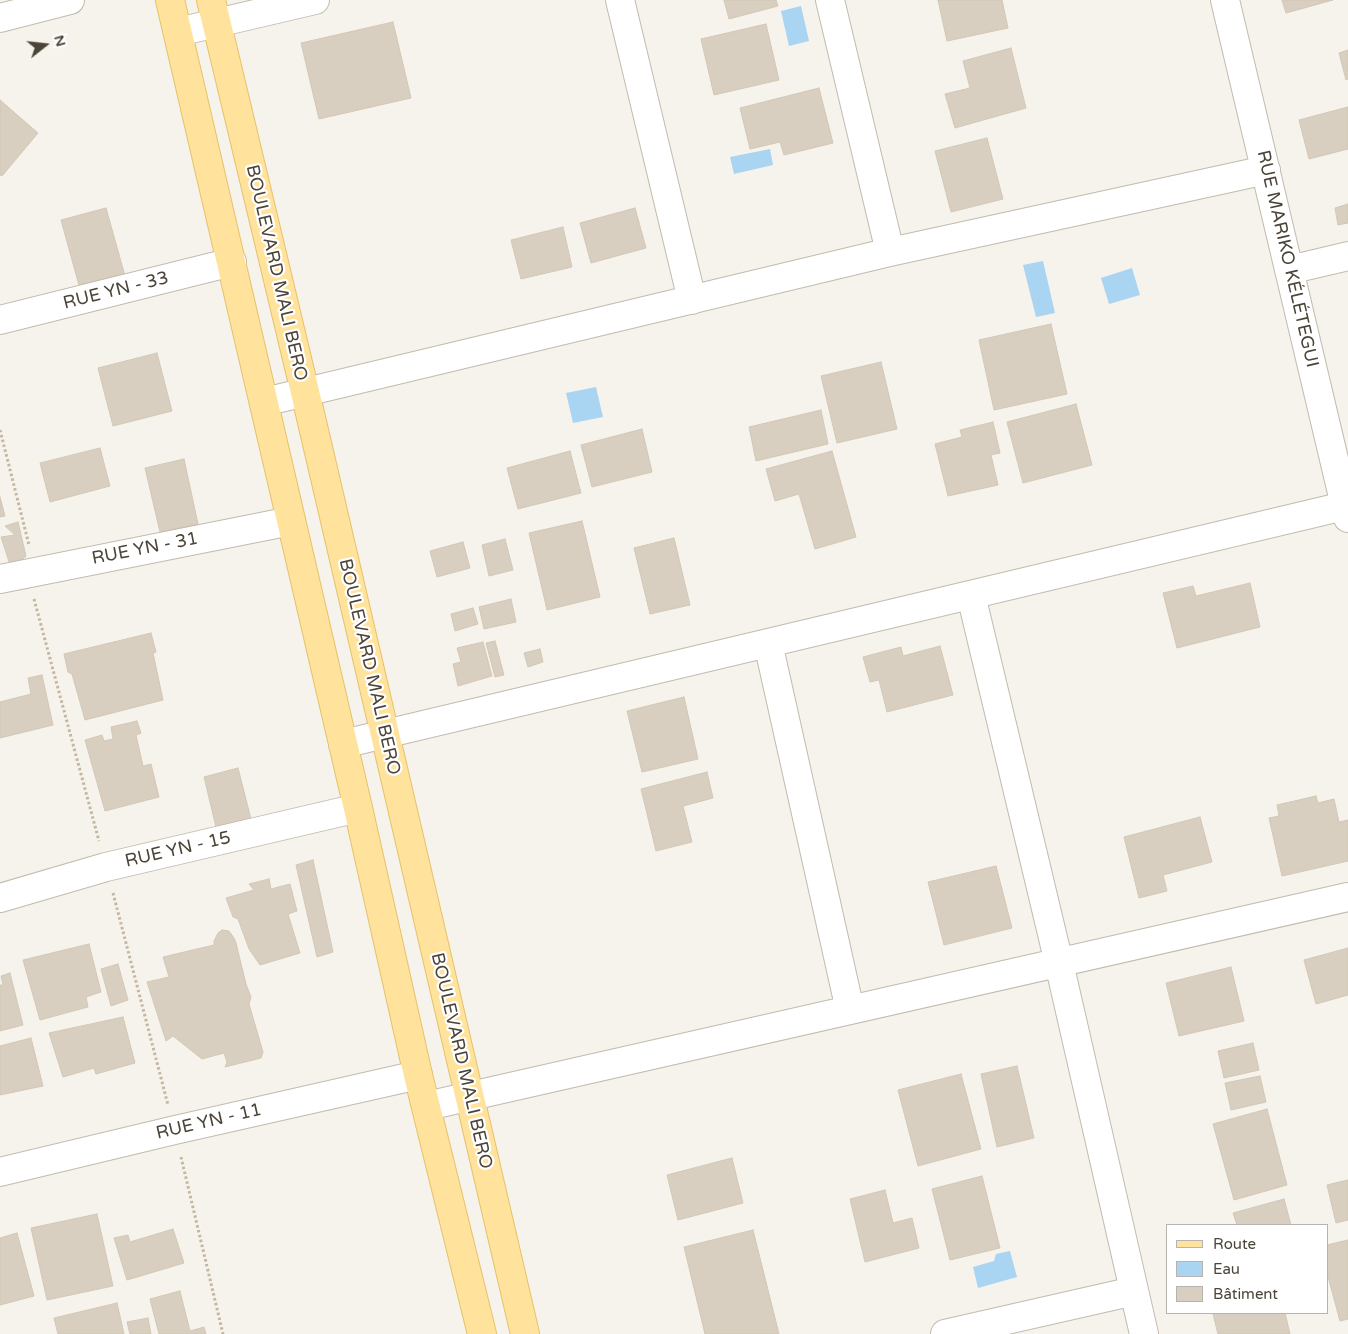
<!DOCTYPE html>
<html>
<head>
<meta charset="utf-8">
<style>
	body { margin:0 }
	#map { position:relative; width:1348px; height:1334px; overflow:hidden; background:#f6f3ec; font-family:"Varela Round",sans-serif }
	canvas { display:block }
	.legend { position:absolute; left:1166px; top:1224px; width:162px; height:90px; box-sizing:border-box; background:#fff; border:1px solid #b7b4b0; margin:0; padding:6px 9px; list-style:none; font-size:15px; color:#4b4439 }
	.legend li { display:flex; align-items:center; gap:10px; height:25px }
	.legend b { width:25px; border:1px solid #b7b4b0 }
	.north { position:absolute; left:20px; top:20px; width:50px; height:50px; -webkit-text-stroke:4px #fff; paint-order:stroke; rotate:74deg; font-size:14px; font-weight:700; line-height:20px; text-align:center; color:#4b4439 }
	.north::after { content:''; display:block; margin:auto; width:18px; height:22px; background:#4b4439; clip-path:polygon(50% 0,100% 100%,50% 72%,0 100%) }
</style>
</head>
<body>
<div id="map">
<canvas width="1348" height="1334"></canvas>
<ul class="legend">
<li><b style="height:6px;background:#ffe39c"></b>Route</li>
<li><b style="height:14px;background:#a9d4f2"></b>Eau</li>
<li><b style="height:14px;background:#d8cfc1"></b>Bâtiment</li>
</ul>
<div class="north">N</div>
</div>
<script>
const context = document.querySelector('canvas').getContext('2d');
context.lineJoin = 'round';
function paint(path, color) { context.fillStyle = color; context.fill(path, 'evenodd'); }
const poly = rows => new Path2D(rows.map(r => 'M' + r).join(''));
function strokePath(path, color, width, dash) { context.strokeStyle = color; context.lineWidth = width; context.lineCap = dash ? 'butt' : 'round'; context.setLineDash(dash || []); context.stroke(path); }
function write(font, color, halo, rows, align = 'center') {
  context.font = font + ' "Varela Round",sans-serif'; context.lineWidth = 4.5; context.setLineDash([]); context.textBaseline = 'middle'; context.strokeStyle = halo; context.fillStyle = color; for (const [text, x, y, turn = 0] of rows) {
    context.save(); context.translate(x, y); context.rotate((+turn || 0) * Math.PI / 180); context.textAlign = isNaN(turn) ? turn : align; if (halo) context.strokeText(text, 0, 0); context.fillText(text, 0, 0); context.restore();
  }
}
paint(poly([
	[801,6,809,41,789,46,781,11],
	[770,149,773,165,734,174,730,157],
	[1043,261,1055,313,1036,317,1023,265],
	[1132,268,1140,295,1109,304,1101,278],
	[596,387,603,417,573,423,566,393],
	[1010,1251,1017,1277,978,1288,973,1267,994,1261,996,1254]
]), '#a9d4f2');
const building = poly([
	[724,0,776,0,778,6,729,19,724,0],
	[938,0,1002,0,1008,28,947,41,938,0],
	[1282,0,1333,0,1286,13,1282,0],
	[393,22,411,98,319,119,301,43,393,22],
	[766,24,779,80,714,95,701,39,766,24],
	[1011,48,1026,108,955,128,945,94,970,88,963,61,1011,48],
	[1348,50,1348,79,1346,80,1339,53,1348,50],
	[819,88,833,143,784,155,780,142,750,149,740,108,819,88],
	[0,100,38,133,2,176,0,175,0,100],
	[1348,107,1348,149,1309,159,1299,120,1348,107],
	[987,138,1003,199,951,212,935,151,987,138],
	[1348,204,1348,223,1338,225,1335,208,1348,204],
	[106,208,125,276,80,289,61,220,106,208],
	[635,208,646,248,591,263,580,223,635,208],
	[563,227,572,267,521,279,511,240,563,227],
	[1051,324,1067,394,994,410,979,340,1051,324],
	[157,353,172,411,113,426,98,368,157,353],
	[881,362,897,429,837,443,821,376,881,362],
	[1076,404,1092,465,1023,483,1007,422,1076,404],
	[821,410,828,444,756,461,749,427,821,410],
	[993,422,1000,453,991,455,998,485,948,496,935,444,962,437,960,430,993,422],
	[642,429,652,472,592,487,581,445,642,429],
	[100,448,110,486,50,502,40,463,100,448],
	[570,451,581,493,518,509,507,468,570,451],
	[832,451,856,537,815,549,799,494,775,501,766,469,832,451],
	[184,459,198,524,160,532,145,468,184,459],
	[0,497,5,516,0,517,0,497],
	[582,521,600,597,547,610,529,533,582,521],
	[18,522,26,556,12,571,1,537,15,535,5,526,18,522],
	[674,538,690,605,650,614,634,548,674,538],
	[505,539,513,570,489,576,482,545,505,539],
	[463,542,470,568,437,577,430,551,463,542],
	[1250,583,1260,627,1177,648,1163,593,1193,586,1196,596,1250,583],
	[511,599,516,622,484,629,479,607,511,599],
	[473,608,478,624,455,631,451,614,473,608],
	[151,633,156,652,153,653,163,700,85,720,72,674,68,672,64,654,151,633],
	[495,641,504,675,495,677,486,643,495,641],
	[483,642,492,676,458,686,453,664,461,662,457,648,483,642],
	[940,646,953,695,887,712,879,680,870,682,863,657,901,647,903,656,940,646],
	[540,649,543,662,528,667,524,653,540,649],
	[42,675,53,725,0,738,0,702,31,694,28,678,42,675],
	[684,697,698,759,642,772,627,711,684,697],
	[137,721,141,733,136,735,143,766,151,764,159,797,105,811,85,740,102,735,104,741,113,739,111,727,137,721],
	[238,768,251,819,216,827,204,777,238,768],
	[707,772,713,798,683,806,692,842,656,851,641,789,707,772],
	[1316,796,1318,803,1334,799,1339,822,1348,820,1348,861,1282,876,1269,818,1279,816,1277,805,1316,796],
	[1200,817,1212,862,1163,875,1167,891,1139,898,1124,837,1200,817],
	[313,860,333,952,317,957,296,865,313,860],
	[996,866,1012,928,944,945,928,882,996,866],
	[269,879,271,889,290,884,297,911,288,914,300,953,260,965,249,949,238,919,233,917,226,898,254,890,249,884,269,879],
	[222,930,229,931,234,938,236,943,246,984,251,997,249,1004,263,1052,261,1058,225,1067,227,1062,224,1053,202,1059,173,1036,166,1041,147,982,169,977,163,957,214,945,214,941,218,933,222,930],
	[89,944,101,992,86,997,88,1007,40,1020,23,960,89,944],
	[1348,948,1348,995,1316,1004,1304,960,1348,948],
	[118,964,128,1000,111,1006,101,969,118,964],
	[1231,967,1244,1021,1179,1036,1166,983,1231,967],
	[10,973,23,1025,0,1031,0,985,3,985,1,976,10,973],
	[123,1017,135,1063,96,1074,94,1068,63,1077,49,1033,123,1017],
	[31,1038,43,1086,0,1095,0,1046,31,1038],
	[1253,1043,1259,1070,1224,1078,1218,1051,1253,1043],
	[1017,1066,1034,1138,997,1147,981,1074,1017,1066],
	[961,1074,981,1149,918,1166,898,1090,961,1074],
	[1260,1076,1266,1102,1231,1110,1225,1083,1260,1076],
	[1267,1109,1287,1185,1234,1200,1213,1124,1267,1109],
	[732,1158,743,1203,678,1220,667,1175,732,1158],
	[982,1176,1000,1248,950,1260,932,1189,982,1176],
	[1348,1180,1348,1220,1336,1223,1327,1185,1348,1180],
	[885,1190,893,1223,912,1218,919,1248,865,1262,850,1199,885,1190],
	[1284,1199,1291,1225,1237,1225,1233,1213,1284,1199],
	[97,1214,113,1286,47,1300,31,1228,97,1214],
	[173,1229,184,1263,127,1280,114,1238,128,1235,130,1242,173,1229],
	[753,1230,779,1334,705,1334,684,1247,753,1230],
	[17,1233,34,1296,0,1305,0,1238,17,1233],
	[1348,1240,1348,1319,1340,1321,1327,1273,1327,1245,1348,1240],
	[180,1291,190,1331,204,1327,206,1334,159,1334,150,1299,180,1291],
	[117,1303,124,1334,58,1334,54,1318,117,1303],
	[1217,1313,1285,1313,1290,1334,1218,1334,1213,1314,1217,1313],
	[148,1318,151,1334,130,1334,127,1322,148,1318]
]);
paint(building, '#d8cfc1');
strokePath(building, '#d3c7b4', 1);
const minor = poly([
	[620,0,692,300],
	[830,0,890,252],
	[1225,0,1348,518],
	[0,18,70,0],
	[178,32,315,0],
	[1289,270,1348,256],
	[0,320,232,262],
	[264,402,890,252,1266,170],
	[0,579,291,521],
	[971,595,1059,963,1144,1334],
	[768,643,850,1010],
	[343,744,1348,505],
	[0,898,106,867,358,808],
	[427,1106,1348,897],
	[0,1172,175,1130,418,1075],
	[945,1334,1134,1291]
]);
const major = poly([
	[170,0,358,808,418,1075,482,1334],
	[211,0,305,392,525,1334]
]);
strokePath(minor, '#c2bbae', 30);
strokePath(major, '#e6c16a', 30);
strokePath(poly([
	[0,430,29,545],
	[34,599,99,841],
	[113,893,168,1105],
	[181,1157,223,1334]
]), '#c4b79f', 3, [2.5, 2.5]);
strokePath(minor, '#fff', 28);
strokePath(major, '#ffe39c', 28);
write('18px', '#4b4439', '#fff', [
	["RUE MARIKO KÉLÉTEGUI",1287,259,77],
	["BOULEVARD MALI BERO",276,273,77],
	["RUE YN - 33",116,291,-14],
	["RUE YN - 31",145,549,-11],
	["BOULEVARD MALI BERO",369,667,77],
	["RUE YN - 15",178,850,-13],
	["BOULEVARD MALI BERO",461,1061,77],
	["RUE YN - 11",209,1122,-13]
]);
</script>
</body>
</html>
